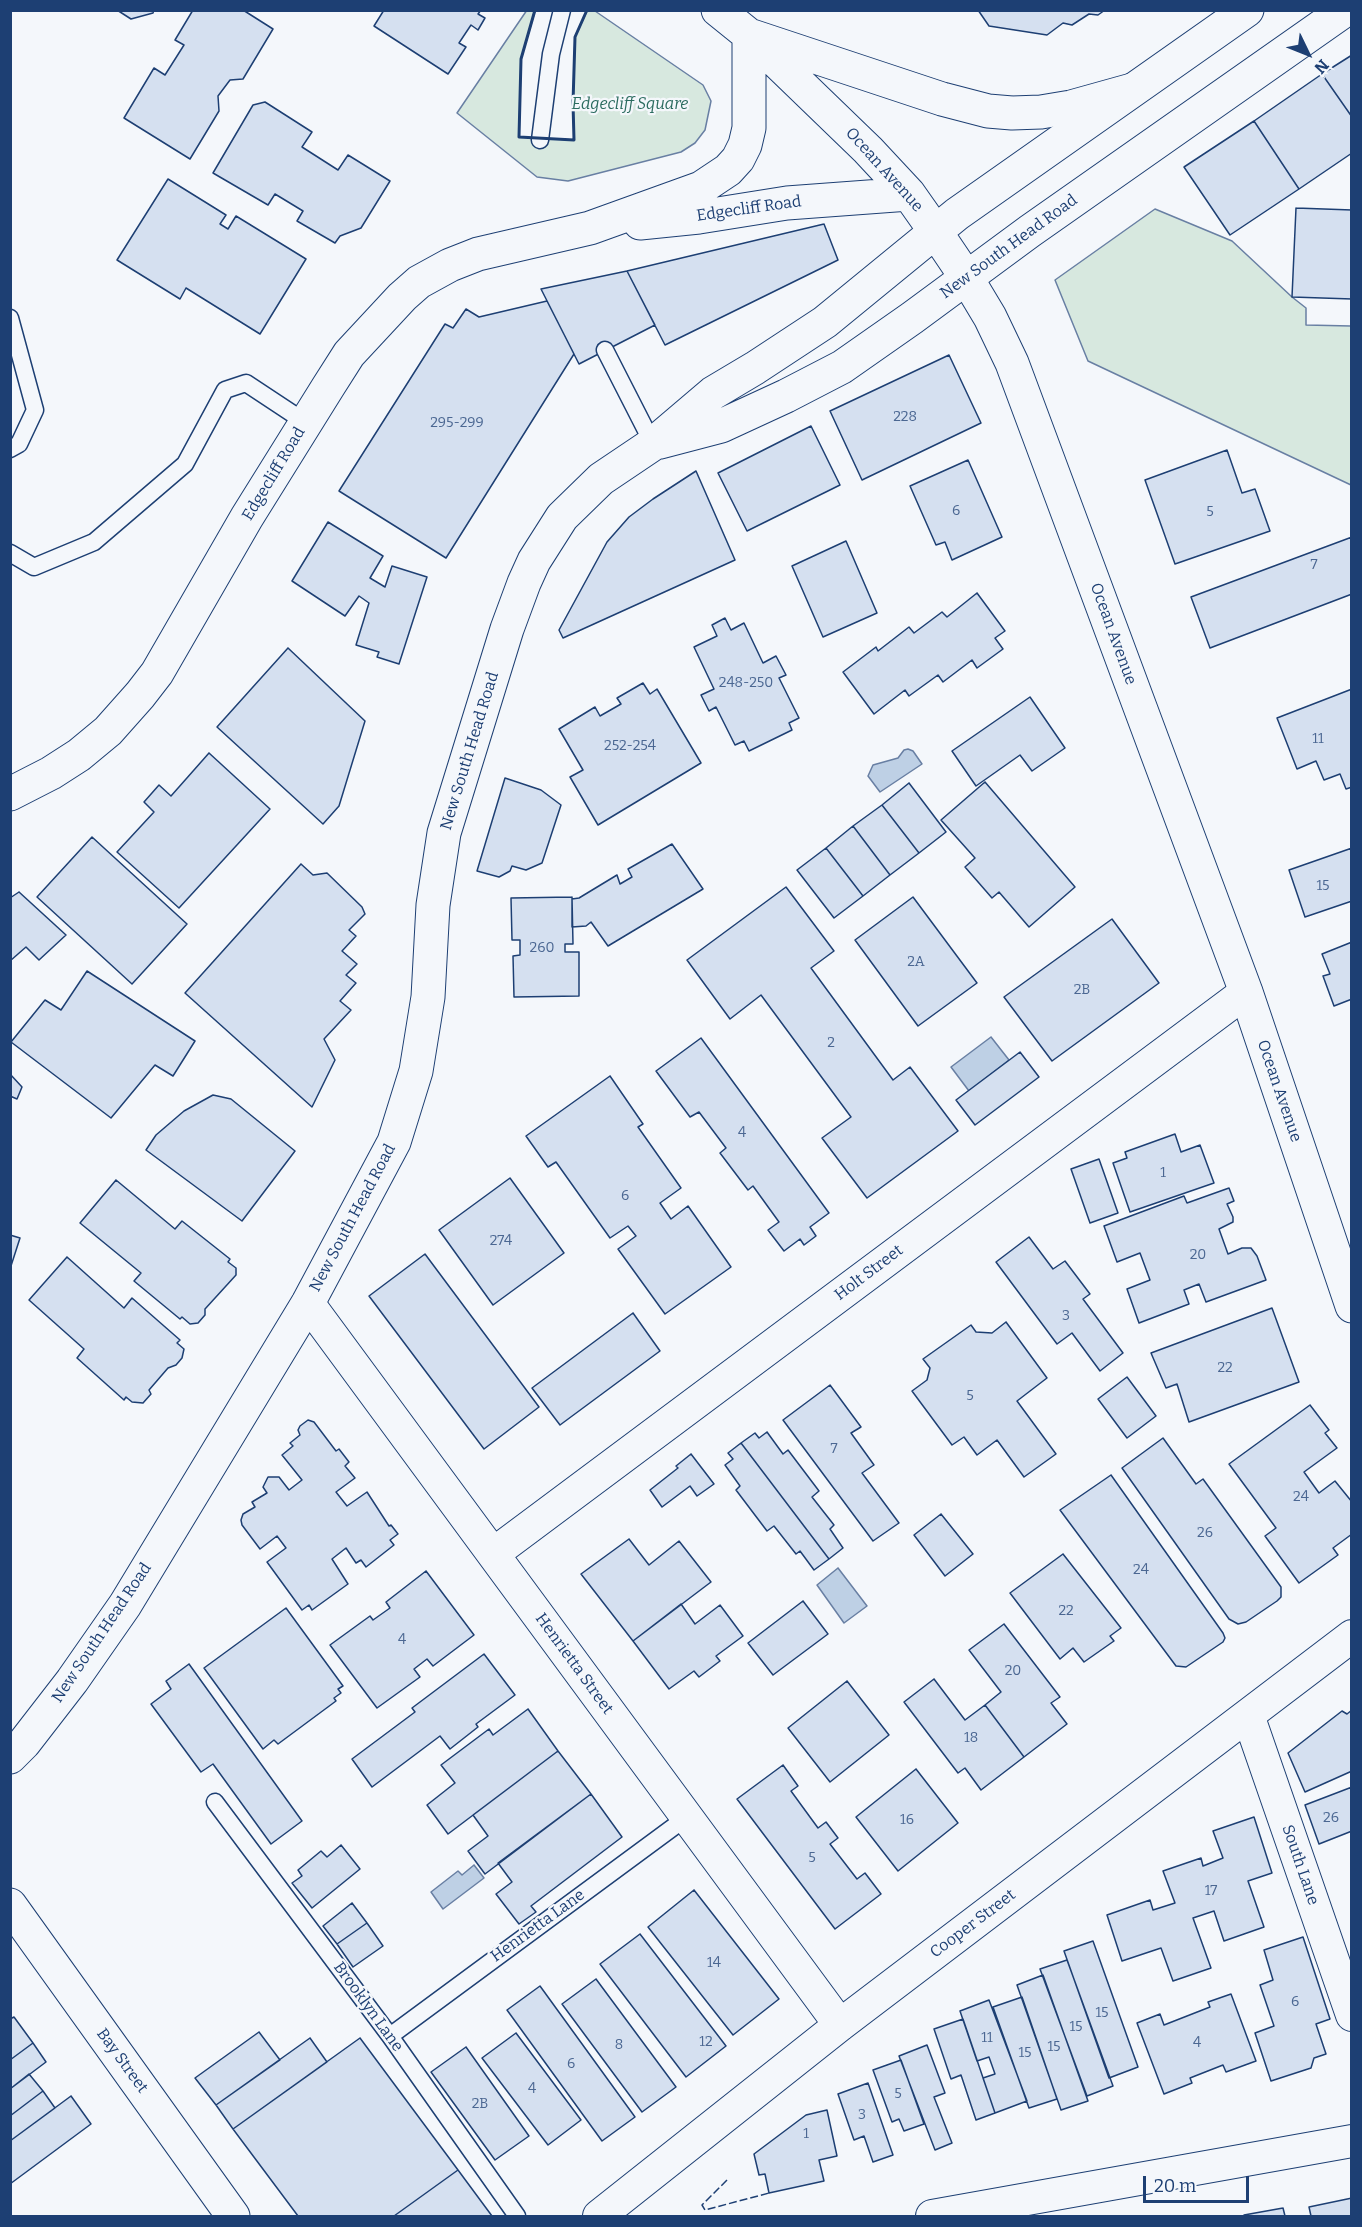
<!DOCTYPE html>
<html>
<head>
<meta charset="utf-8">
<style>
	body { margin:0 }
	#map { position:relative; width:1362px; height:2227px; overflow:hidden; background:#f4f7fb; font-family:Bitter,serif }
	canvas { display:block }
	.frame { position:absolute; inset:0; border:12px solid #1d3f73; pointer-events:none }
	.north { position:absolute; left:1278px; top:24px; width:60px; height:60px; -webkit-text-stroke:4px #f4f7fb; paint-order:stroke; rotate:133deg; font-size:16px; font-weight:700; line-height:24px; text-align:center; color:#1d3f73 }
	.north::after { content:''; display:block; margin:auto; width:21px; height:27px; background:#1d3f73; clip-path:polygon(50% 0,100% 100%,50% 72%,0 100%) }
	.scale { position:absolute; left:1143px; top:2176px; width:106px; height:27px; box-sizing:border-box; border:3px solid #1d3f73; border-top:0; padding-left:8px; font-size:18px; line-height:21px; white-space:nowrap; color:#1d3f73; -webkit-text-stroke:4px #f4f7fb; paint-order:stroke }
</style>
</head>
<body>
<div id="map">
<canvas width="1362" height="2227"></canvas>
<div class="frame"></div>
<div class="north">N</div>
<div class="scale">20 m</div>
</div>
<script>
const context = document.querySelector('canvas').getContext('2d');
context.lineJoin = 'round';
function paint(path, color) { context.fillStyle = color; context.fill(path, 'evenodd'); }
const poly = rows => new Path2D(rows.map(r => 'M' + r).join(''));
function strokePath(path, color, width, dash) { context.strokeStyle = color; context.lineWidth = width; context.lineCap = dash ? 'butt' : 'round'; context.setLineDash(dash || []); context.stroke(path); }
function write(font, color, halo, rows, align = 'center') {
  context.font = font + ' Bitter,serif'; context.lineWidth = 4.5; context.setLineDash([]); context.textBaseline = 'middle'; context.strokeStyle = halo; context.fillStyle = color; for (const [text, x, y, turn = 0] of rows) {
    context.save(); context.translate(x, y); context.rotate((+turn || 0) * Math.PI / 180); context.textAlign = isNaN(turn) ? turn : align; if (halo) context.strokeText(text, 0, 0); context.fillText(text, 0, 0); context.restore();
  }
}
const green = poly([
	[527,10,535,11,521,59,519,137,574,140,573,103,575,37,587,11,595,11,703,85,711,101,705,130,695,143,681,152,568,181,537,177,457,113,527,10],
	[1155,209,1232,241,1292,297,1306,308,1306,325,1351,326,1351,485,1088,361,1055,280,1155,209]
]);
paint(green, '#d7e8df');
strokePath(green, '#687fa3', 1.5);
const water = poly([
	[908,749,913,751,922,764,880,792,868,776,873,765,898,758,904,750,908,749],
	[991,1037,1009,1060,969,1091,951,1067,991,1037],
	[838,1568,867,1606,844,1623,817,1585,838,1568],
	[474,1865,484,1878,443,1909,431,1892,458,1871,462,1875,474,1865]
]);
paint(water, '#bed0e5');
strokePath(water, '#687fa3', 1.5);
const building = poly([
	[117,10,154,10,153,13,131,19,117,10],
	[193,10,243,10,273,29,243,79,230,80,218,96,219,111,190,159,124,118,154,68,165,75,184,45,175,40,193,10],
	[384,10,481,10,478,14,485,18,478,30,471,25,459,43,466,47,448,74,374,26,384,10],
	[978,10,1105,10,1098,15,1089,14,1072,25,1063,23,1047,35,989,26,978,10],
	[1352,55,1352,117,1322,74,1352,55],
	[1322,74,1352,117,1352,153,1299,189,1254,121,1322,74],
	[265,102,312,132,302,147,338,170,348,155,390,181,361,228,340,236,335,243,297,221,303,211,275,194,268,205,213,173,253,105,265,102],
	[1254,121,1299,189,1230,235,1184,167,1254,121],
	[168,179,226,215,220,224,228,229,236,216,306,259,260,334,186,288,180,299,117,260,168,179],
	[1296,208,1352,210,1352,299,1292,297,1296,208],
	[824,224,838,260,665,345,627,271,824,224],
	[627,271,655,325,579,364,541,289,627,271],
	[547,301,574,354,446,558,339,491,445,324,453,328,466,309,479,317,547,301],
	[949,355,981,423,862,480,830,411,949,355],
	[811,426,840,485,747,531,718,473,811,426],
	[1227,450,1242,493,1255,489,1270,531,1175,564,1145,480,1227,450],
	[968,460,1002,537,952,560,945,542,936,545,910,486,968,460],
	[696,471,735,560,563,638,559,630,607,542,629,517,653,499,696,471],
	[328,522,383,556,370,578,385,587,392,566,427,577,399,664,377,657,379,652,356,645,369,603,359,596,345,616,292,581,328,522],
	[1352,537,1352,594,1210,648,1191,597,1352,537],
	[846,541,877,613,823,637,792,566,846,541],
	[977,593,1005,631,995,638,1003,649,977,668,972,660,943,682,938,675,909,696,905,690,874,714,843,672,876,647,878,651,909,627,914,633,942,612,947,617,977,593],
	[725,618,731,630,744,623,763,663,776,656,786,675,779,678,799,718,789,723,792,730,749,751,744,741,735,745,716,707,709,711,701,695,714,689,694,647,717,636,712,625,725,618],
	[288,648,365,721,339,806,323,824,217,727,288,648],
	[643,683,650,694,657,689,701,763,598,825,570,777,583,770,559,729,595,707,600,716,621,704,617,698,643,683],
	[1352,689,1352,787,1346,789,1340,774,1324,780,1316,761,1297,769,1277,718,1352,689],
	[1030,697,1065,748,1032,771,1020,755,976,786,952,751,1030,697],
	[209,753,270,809,179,908,117,852,154,812,144,802,159,785,171,796,209,753],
	[505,778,541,790,561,805,542,863,526,870,512,866,510,871,499,877,477,871,505,778],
	[985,782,1075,887,1029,927,999,892,992,898,965,867,975,858,941,820,985,782],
	[909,783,946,832,919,853,882,805,909,783],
	[882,805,919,853,890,875,853,826,882,805],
	[853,826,890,875,863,896,826,848,853,826],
	[92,837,187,924,132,984,37,897,92,837],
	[672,844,703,889,608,946,591,922,586,926,572,927,572,899,579,898,617,875,620,884,632,877,628,869,672,844],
	[826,848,863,896,834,918,797,870,826,848],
	[1352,848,1352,901,1305,917,1289,870,1352,848],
	[301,864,313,875,327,873,362,907,365,914,349,930,356,936,342,951,357,964,346,975,356,983,340,1001,351,1010,324,1039,335,1060,312,1107,185,993,301,864],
	[786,887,834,951,811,968,893,1080,910,1067,958,1131,867,1198,822,1138,851,1117,761,995,730,1019,687,960,786,887],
	[19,892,66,935,39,960,26,947,10,961,10,898,19,892],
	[572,897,573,944,565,944,565,952,579,952,579,996,514,997,513,956,520,955,520,940,512,940,511,898,572,897],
	[913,897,977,983,918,1026,855,940,913,897],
	[1112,919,1159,983,1052,1061,1004,997,1112,919],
	[1352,942,1352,999,1334,1006,1323,976,1330,974,1322,954,1352,942],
	[87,971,195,1041,173,1076,155,1065,111,1118,11,1042,45,1000,61,1010,87,971],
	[701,1038,829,1213,810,1227,816,1236,804,1245,800,1239,784,1251,768,1230,779,1222,753,1186,748,1190,720,1153,726,1148,699,1112,690,1117,656,1071,701,1038],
	[1020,1052,1039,1077,975,1125,956,1100,1020,1052],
	[10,1074,22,1087,17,1099,10,1096,10,1074],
	[610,1076,643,1124,638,1127,681,1188,660,1203,671,1219,688,1206,731,1267,665,1314,618,1249,636,1236,628,1226,610,1238,556,1162,548,1167,526,1136,610,1076],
	[213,1095,231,1099,295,1151,242,1221,146,1150,156,1135,184,1111,213,1095],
	[1175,1134,1181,1152,1200,1145,1214,1183,1130,1212,1113,1163,1127,1158,1125,1152,1175,1134],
	[1099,1159,1118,1213,1090,1223,1071,1169,1099,1159],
	[510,1178,564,1253,493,1305,439,1230,510,1178],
	[116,1180,175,1229,182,1221,230,1259,228,1262,236,1268,236,1275,205,1309,205,1315,198,1323,190,1324,182,1317,180,1319,134,1281,141,1273,80,1223,116,1180],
	[1229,1188,1234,1201,1227,1204,1233,1217,1233,1222,1219,1229,1228,1254,1242,1248,1251,1248,1257,1256,1266,1280,1206,1302,1199,1284,1184,1290,1189,1304,1139,1323,1127,1289,1150,1280,1140,1253,1117,1262,1104,1226,1184,1196,1187,1203,1229,1188],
	[10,1235,20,1238,10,1269,10,1235],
	[1029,1237,1053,1269,1065,1261,1090,1294,1083,1299,1123,1353,1100,1371,1072,1333,1057,1344,996,1262,1029,1237],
	[425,1254,539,1407,484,1449,369,1296,425,1254],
	[67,1257,124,1308,132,1298,180,1340,177,1343,184,1349,182,1358,176,1365,168,1368,149,1390,151,1394,143,1403,132,1402,126,1397,124,1400,77,1358,84,1349,29,1300,67,1257],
	[1272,1308,1299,1382,1189,1422,1177,1384,1166,1388,1151,1353,1272,1308],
	[633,1313,660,1351,560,1425,532,1388,633,1313],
	[1006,1322,1047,1378,1017,1401,1056,1454,1024,1477,997,1440,977,1455,964,1437,952,1445,912,1391,927,1380,930,1368,923,1359,971,1325,976,1332,992,1333,1006,1322],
	[1127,1377,1156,1416,1127,1438,1098,1399,1127,1377],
	[830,1385,861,1427,851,1433,874,1465,862,1473,899,1523,873,1541,783,1420,830,1385],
	[1310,1405,1329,1430,1325,1433,1337,1448,1304,1472,1319,1493,1335,1481,1352,1502,1352,1534,1333,1548,1338,1555,1299,1583,1265,1536,1276,1528,1229,1464,1310,1405],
	[308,1420,314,1422,336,1451,339,1449,349,1462,345,1466,355,1478,336,1492,347,1506,367,1492,389,1526,391,1525,398,1534,390,1540,394,1545,366,1567,361,1560,356,1563,346,1548,332,1559,348,1584,312,1610,309,1605,302,1610,267,1562,286,1548,277,1536,260,1549,242,1525,241,1520,243,1514,255,1507,252,1502,267,1493,263,1487,268,1477,279,1477,289,1490,302,1480,282,1455,293,1446,290,1443,300,1435,298,1430,300,1426,308,1420],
	[767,1432,783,1454,788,1450,819,1491,812,1497,834,1525,830,1529,843,1548,829,1559,741,1443,755,1433,759,1438,767,1432],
	[1163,1438,1196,1484,1203,1479,1281,1587,1281,1597,1277,1601,1246,1622,1238,1624,1229,1619,1122,1468,1163,1438],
	[741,1443,829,1559,814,1570,800,1551,796,1554,774,1526,767,1531,736,1490,740,1486,725,1465,733,1459,728,1453,741,1443],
	[691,1454,714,1484,697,1496,690,1486,662,1507,650,1490,678,1468,676,1466,691,1454],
	[1111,1475,1223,1633,1225,1638,1223,1642,1186,1667,1176,1666,1060,1510,1111,1475],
	[941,1514,973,1554,945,1576,914,1535,941,1514],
	[629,1539,649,1565,679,1541,711,1582,633,1641,581,1574,629,1539],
	[1063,1554,1121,1628,1110,1636,1114,1641,1084,1662,1073,1648,1060,1659,1010,1593,1063,1554],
	[426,1571,474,1635,433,1666,427,1659,414,1669,420,1677,377,1708,330,1645,370,1616,373,1620,390,1608,386,1602,426,1571],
	[803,1601,828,1634,773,1675,748,1643,803,1601],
	[681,1604,695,1624,720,1605,743,1636,716,1656,720,1661,699,1677,694,1671,669,1689,633,1641,681,1604],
	[286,1608,343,1686,338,1689,341,1693,334,1698,336,1701,278,1744,274,1740,263,1749,204,1668,286,1608],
	[1004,1624,1060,1697,1051,1703,1067,1724,1024,1757,985,1705,1001,1692,969,1650,1004,1624],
	[484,1654,515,1695,476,1724,478,1727,450,1749,440,1736,372,1787,352,1759,415,1712,412,1708,484,1654],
	[189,1664,302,1821,271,1844,213,1764,201,1772,151,1704,171,1689,166,1681,189,1664],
	[934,1679,965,1720,985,1705,1024,1757,981,1790,965,1768,958,1773,904,1702,934,1679],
	[847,1681,889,1735,830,1782,788,1728,847,1681],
	[528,1709,558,1751,448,1834,427,1805,455,1783,441,1765,489,1729,493,1735,528,1709],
	[1352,1710,1352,1771,1305,1792,1288,1753,1342,1711,1347,1714,1352,1710],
	[558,1751,591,1794,485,1874,468,1851,488,1836,473,1815,558,1751],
	[783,1765,798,1786,791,1791,818,1828,826,1822,838,1838,830,1844,857,1879,865,1873,881,1894,835,1929,737,1799,783,1765],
	[916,1769,958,1823,898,1871,856,1817,916,1769],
	[1352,1787,1352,1831,1319,1844,1305,1805,1352,1787],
	[591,1794,622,1837,531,1906,536,1912,519,1924,496,1894,512,1882,498,1863,591,1794],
	[1254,1817,1272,1873,1248,1881,1264,1927,1224,1941,1214,1911,1193,1918,1211,1968,1173,1981,1161,1948,1122,1961,1107,1915,1150,1900,1153,1910,1175,1903,1163,1871,1201,1858,1203,1866,1223,1858,1213,1831,1254,1817],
	[341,1845,360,1869,312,1908,292,1883,302,1876,298,1870,321,1851,327,1857,341,1845],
	[694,1890,779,1999,733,2035,648,1927,694,1890],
	[352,1903,367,1923,337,1944,323,1926,352,1903],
	[367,1923,383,1946,353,1967,337,1944,367,1923],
	[640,1934,726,2046,686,2077,600,1964,640,1934],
	[1303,1937,1330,2019,1316,2024,1326,2054,1314,2058,1311,2068,1271,2081,1255,2033,1274,2026,1260,1985,1273,1980,1264,1950,1303,1937],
	[1093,1941,1138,2067,1109,2078,1064,1951,1093,1941],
	[1067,1960,1113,2086,1087,2096,1040,1969,1067,1960],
	[1043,1975,1088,2101,1061,2110,1017,1985,1043,1975],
	[596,1979,676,2087,642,2112,562,2004,596,1979],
	[540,1986,635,2117,602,2141,507,2010,540,1986],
	[1231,1994,1256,2061,1226,2072,1223,2065,1190,2078,1192,2083,1164,2094,1137,2023,1160,2014,1164,2025,1210,2007,1208,2002,1231,1994],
	[1022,1997,1057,2099,1029,2108,993,2007,1022,1997],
	[989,2000,1027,2101,995,2113,983,2078,995,2074,989,2057,977,2061,960,2011,989,2000],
	[14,2017,33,2043,10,2060,10,2019,14,2017],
	[963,2019,995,2113,976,2120,961,2075,951,2079,934,2029,963,2019],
	[259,2032,280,2060,216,2105,195,2078,259,2032],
	[516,2033,581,2120,548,2145,482,2058,516,2033],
	[310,2038,327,2062,233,2129,216,2105,310,2038],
	[360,2038,458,2170,394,2216,298,2216,233,2129,360,2038],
	[33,2043,46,2062,10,2089,10,2060,33,2043],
	[927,2045,945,2093,934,2097,952,2143,935,2150,899,2056,927,2045],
	[466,2047,529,2136,495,2160,431,2072,466,2047],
	[901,2060,924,2124,904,2131,899,2119,892,2122,873,2070,901,2060],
	[29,2074,43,2091,10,2116,10,2089,29,2074],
	[868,2083,893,2155,873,2162,864,2136,854,2140,838,2094,868,2083],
	[43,2091,55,2108,10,2141,10,2116,43,2091],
	[71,2096,91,2124,10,2184,10,2141,71,2096],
	[827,2110,837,2156,819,2160,824,2181,769,2193,765,2174,759,2175,754,2154,806,2115,827,2110],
	[458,2170,492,2216,394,2216,458,2170],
	[1352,2198,1352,2216,1311,2216,1309,2207,1352,2198],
	[1283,2208,1285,2216,1245,2216,1244,2215,1283,2208]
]);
paint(building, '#d5e0f0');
strokePath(building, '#1d3f73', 1.5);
const lane = poly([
	[540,140,551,54,562,10],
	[10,318,35,410,19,444,10,449],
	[605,350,653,444],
	[10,553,34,567,94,542,185,464,225,390,246,383,305,422],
	[215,1802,390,2036,517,2216],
	[390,2036,687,1817]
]);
const street = poly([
	[308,1303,840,2025],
	[493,1554,1246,992],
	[1248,1715,1352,2015],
	[599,2216,840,2025,1352,1636],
	[932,2216,1352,2141]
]);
const secondary = poly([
	[718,10,749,35,868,150,909,194,935,231],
	[749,35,942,99,988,111,1012,113,1041,112,1071,107,1132,90],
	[640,223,699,217,787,203,909,194],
	[966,277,990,317,1012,363,1246,992,1352,1306],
	[10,794,51,773,79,755,108,731,140,695,157,673,247,517,328,387,349,354,402,297,419,282,450,265,478,254,590,228,701,188,728,170,738,159,745,145,749,128,749,35],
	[10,1905,233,2216]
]);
const primary = poly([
	[935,231,966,277],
	[660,442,721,426,786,396,842,367,912,318,1030,231,1345,10],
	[10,1757,24,1743,72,1681,125,1605,308,1303,394,1142,416,1071,428,997,433,905,444,833,507,629,524,583,534,561,562,517,601,479,653,444,713,393,755,368,825,322,957,214,1247,10]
]);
strokePath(lane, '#1d3f73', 19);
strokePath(street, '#1d3f73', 34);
strokePath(secondary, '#1d3f73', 35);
strokePath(primary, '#1d3f73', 35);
strokePath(lane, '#f4f7fb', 16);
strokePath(street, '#f4f7fb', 32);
strokePath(secondary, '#f4f7fb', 33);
strokePath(primary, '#f4f7fb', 33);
strokePath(poly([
	[727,2180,702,2205,705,2210,769,2193]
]), '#1d3f73', 1.5, [8, 3]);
strokePath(poly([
	[535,10,521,59,519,137,574,140,573,103,575,37,587,10]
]), '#1d3f73', 3);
write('14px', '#4b6792', null, [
	["228",905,417],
	["295-299",457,423],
	["6",956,511],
	["5",1210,512],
	["7",1314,565],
	["248-250",746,683],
	["11",1318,739],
	["252-254",630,746],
	["15",1323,886],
	["260",542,948],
	["2A",916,962],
	["2B",1082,990],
	["2",831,1043],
	["4",742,1133],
	["1",1163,1173],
	["6",625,1196],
	["274",501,1241],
	["20",1198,1255],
	["3",1066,1316],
	["22",1225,1368],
	["5",970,1396],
	["7",834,1449],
	["24",1301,1497],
	["26",1205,1533],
	["24",1141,1570],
	["22",1066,1611],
	["4",402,1640],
	["20",1013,1671],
	["18",971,1738],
	["26",1331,1818],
	["16",907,1820],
	["5",812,1858],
	["17",1211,1891],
	["14",714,1963],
	["6",1295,2002],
	["15",1102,2013],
	["15",1076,2027],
	["11",987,2038],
	["12",706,2042],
	["4",1197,2043],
	["8",619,2045],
	["15",1054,2047],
	["15",1025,2053],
	["6",571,2064],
	["4",532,2089],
	["5",898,2094],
	["2B",480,2104],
	["3",862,2115],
	["1",806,2134]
]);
write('italic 16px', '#2c6c60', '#f4f7fb', [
	["Edgecliff Square",630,105]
]);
write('16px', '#1d3f73', '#f4f7fb', [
	["Ocean Avenue",884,170,48],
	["Edgecliff Road",749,209,-8],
	["New South Head Road",1009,247,-36],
	["Edgecliff Road",274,474,-59],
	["Ocean Avenue",1113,634,70],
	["New South Head Road",470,751,-73],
	["Ocean Avenue",1279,1091,71],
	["New South Head Road",353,1218,-62],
	["Holt Street",869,1273,-37],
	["New South Head Road",102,1633,-56],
	["Henrietta Street",574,1664,54],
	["South Lane",1300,1865,71],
	["Cooper Street",973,1924,-37],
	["Henrietta Lane",538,1926,-36],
	["Brooklyn Lane",368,2007,54],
	["Bay Street",122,2061,54]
]);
</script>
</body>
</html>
